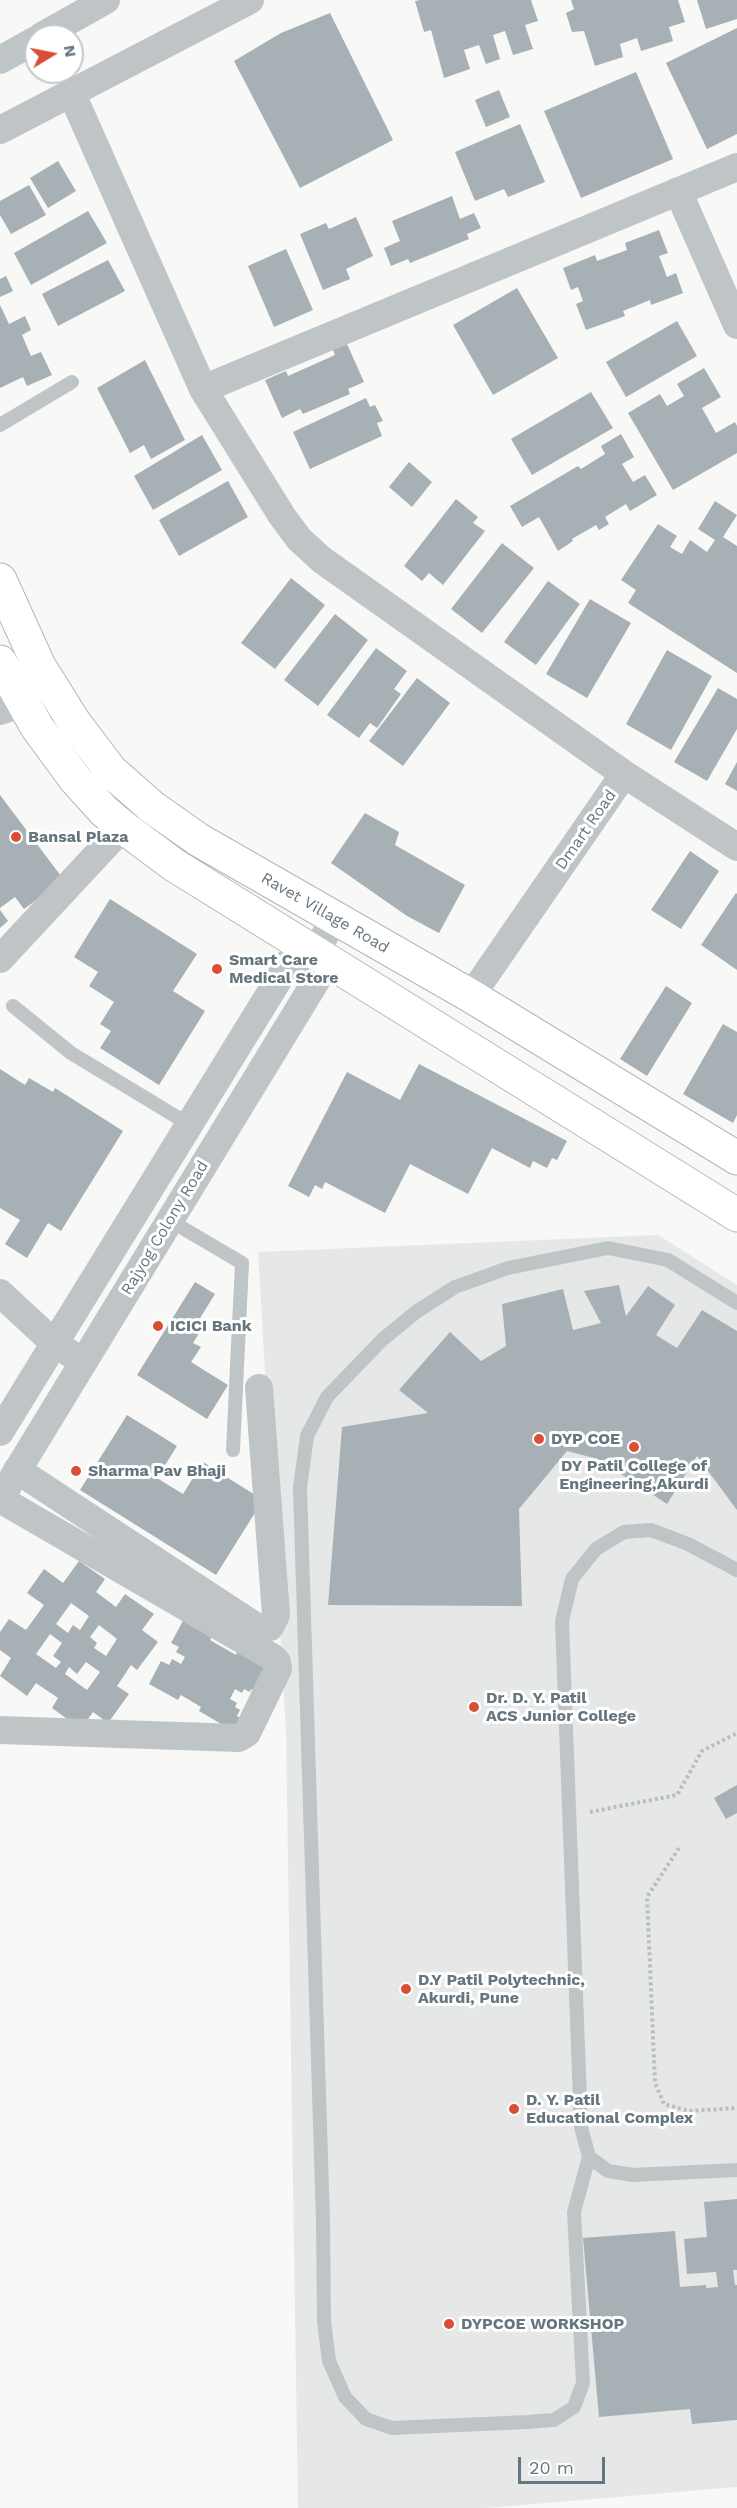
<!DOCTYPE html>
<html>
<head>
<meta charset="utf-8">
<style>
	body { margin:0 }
	#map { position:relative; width:737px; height:2508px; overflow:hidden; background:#f8f8f6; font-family:"Work Sans",sans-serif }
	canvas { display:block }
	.north { position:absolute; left:24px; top:24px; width:60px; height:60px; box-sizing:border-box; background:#fff; border:2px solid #c1c8cc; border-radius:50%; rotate:80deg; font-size:16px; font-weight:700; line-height:24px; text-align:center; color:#65767f }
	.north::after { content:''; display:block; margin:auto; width:21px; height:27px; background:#d94e35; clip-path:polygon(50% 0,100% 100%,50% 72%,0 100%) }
	.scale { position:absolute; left:518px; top:2457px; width:87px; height:27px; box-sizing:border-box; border:3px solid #65767f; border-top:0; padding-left:8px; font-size:18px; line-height:21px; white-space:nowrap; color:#65767f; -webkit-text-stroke:4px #fff; paint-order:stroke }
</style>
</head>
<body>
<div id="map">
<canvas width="737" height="2508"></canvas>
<div class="north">N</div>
<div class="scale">20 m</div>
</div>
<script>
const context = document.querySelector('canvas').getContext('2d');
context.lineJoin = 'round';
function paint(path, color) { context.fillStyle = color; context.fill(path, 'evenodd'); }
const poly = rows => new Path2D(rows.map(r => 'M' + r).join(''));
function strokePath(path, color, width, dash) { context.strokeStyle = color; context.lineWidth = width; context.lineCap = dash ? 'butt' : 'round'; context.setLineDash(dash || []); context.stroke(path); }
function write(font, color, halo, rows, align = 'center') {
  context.font = font + ' "Work Sans",sans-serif'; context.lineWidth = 6; context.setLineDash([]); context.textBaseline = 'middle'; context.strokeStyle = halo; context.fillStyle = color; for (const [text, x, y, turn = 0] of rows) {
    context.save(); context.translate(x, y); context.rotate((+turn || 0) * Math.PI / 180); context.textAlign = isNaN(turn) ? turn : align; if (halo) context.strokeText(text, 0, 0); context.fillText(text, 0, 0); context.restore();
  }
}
paint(poly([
	[658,1235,737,1285,737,2487,487,2508,298,2508,286,1731,258,1252]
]), '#e6e8e7');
paint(poly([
	[420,0,531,0,538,21,525,25,533,49,513,55,505,31,493,35,500,59,486,64,479,45,464,50,470,69,444,78,431,30,424,32,415,1],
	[571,0,678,0,685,22,669,27,673,41,641,51,637,38,620,44,623,57,595,66,584,31,572,32,566,13,574,9],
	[697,0,737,0,737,19,706,29],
	[330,13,393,140,300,188,234,61,281,33],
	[737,28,737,134,707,149,666,63],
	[636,72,673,159,581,198,544,111],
	[499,90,510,117,486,127,475,100],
	[520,124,545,182,508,197,504,189,475,201,455,152],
	[58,161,76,191,48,208,30,178],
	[29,185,46,215,11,234,0,215,0,201],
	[452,196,460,219,474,213,481,228,467,234,469,239,410,263,408,259,391,266,384,248,400,241,392,221],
	[88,211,107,243,31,285,14,253],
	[356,217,373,256,346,269,350,279,323,290,300,234,326,223,329,229],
	[659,230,668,253,659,256,667,277,676,273,683,293,651,305,650,300,623,311,625,316,586,330,576,304,583,301,578,287,571,290,563,268,595,255,597,261,627,250,625,243],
	[286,249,313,310,274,327,248,266],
	[108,260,125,291,58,326,42,294],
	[6,276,13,291,0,297,0,279],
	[517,288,558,358,493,395,453,325],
	[0,305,9,324,25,316,31,330,22,335,31,356,41,352,52,375,27,386,23,377,0,388],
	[677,321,697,356,626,397,606,362],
	[347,344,364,382,348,389,350,394,303,414,300,409,282,418,265,380,286,371,288,376,335,355,333,350],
	[145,360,185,440,151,459,144,445,130,453,97,388],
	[704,368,721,397,702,408,716,433,735,422,737,426,737,453,673,490,628,413,660,394,667,406,684,396,677,384],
	[591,392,613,428,532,475,511,439],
	[366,398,370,407,375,405,383,421,377,423,382,436,310,469,293,432],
	[621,434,634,457,622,464,633,482,645,475,657,495,630,511,626,504,605,517,609,524,599,530,596,525,572,539,573,541,558,551,539,517,522,527,510,506,578,466,581,469,605,454,601,446],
	[202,435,222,470,153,510,134,476],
	[409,462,432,482,412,507,389,487],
	[228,481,248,517,179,556,159,520],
	[456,499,478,517,473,523,485,531,443,585,429,573,422,581,404,566],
	[715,501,737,515,723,537,737,546,737,673,628,603,636,590,621,580,658,524,677,536,670,547,682,554,690,540,707,552,715,540,698,529],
	[502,543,534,568,482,633,451,609],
	[291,578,325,605,275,669,241,643],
	[548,581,580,604,536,665,504,642],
	[590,599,631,623,587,698,546,674],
	[335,614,368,640,318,706,284,680],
	[376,648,407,671,394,689,401,694,377,728,370,723,359,738,327,715],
	[667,650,712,676,671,750,626,724],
	[417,678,450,703,403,766,369,741],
	[718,688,737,699,737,729,707,781,674,762],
	[737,762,737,791,725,784],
	[0,795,64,880,24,909,15,897,0,908],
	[365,813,399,832,395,845,465,885,439,933,407,916,331,863],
	[690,851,719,871,681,929,651,910],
	[736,893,737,894,737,970,701,945],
	[110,899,197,954,173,991,205,1011,159,1085,100,1048,111,1031,100,1024,114,1002,89,986,98,972,74,957],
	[0,910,8,921,0,928],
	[666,986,692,1003,647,1076,620,1059],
	[723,1024,737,1032,737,1115,733,1123,683,1094],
	[419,1064,567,1141,557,1160,552,1158,547,1168,533,1161,530,1168,492,1148,468,1194,410,1164,385,1213,325,1182,322,1189,315,1185,309,1197,288,1186,347,1072,400,1100],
	[0,1069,25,1085,29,1078,53,1092,55,1088,123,1131,61,1231,48,1223,27,1258,5,1244,20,1220,0,1208],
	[195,1282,215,1294,197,1323,203,1327,193,1343,201,1347,191,1362,228,1385,207,1419,137,1375],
	[619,1285,626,1316,648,1286,675,1305,656,1335,677,1348,702,1310,737,1331,737,1510,697,1456,667,1504,598,1459,567,1451,519,1509,522,1606,328,1605,342,1427,428,1413,399,1390,450,1332,481,1361,506,1346,502,1304,563,1289,573,1330,601,1323,584,1291],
	[127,1415,177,1446,157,1478,183,1494,203,1462,263,1500,216,1575,80,1490],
	[79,1561,105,1579,96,1592,116,1607,125,1594,154,1614,142,1630,158,1642,137,1670,131,1665,117,1686,129,1694,108,1723,93,1712,81,1729,52,1708,58,1698,36,1683,27,1696,0,1676,11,1658,0,1650,0,1632,9,1619,26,1630,44,1605,27,1593,44,1569,63,1583],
	[71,1603,89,1616,80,1630,73,1625,68,1633,56,1624],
	[99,1625,117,1639,106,1656,94,1648,97,1643,90,1637],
	[50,1634,62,1643,53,1656,61,1662,56,1668,36,1654],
	[86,1662,100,1672,87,1690,65,1674,69,1667,77,1674],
	[184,1619,213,1635,210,1640,236,1655,238,1649,269,1666,255,1691,251,1689,250,1692,244,1689,242,1693,235,1689,230,1699,237,1703,235,1707,240,1710,237,1716,240,1718,233,1731,199,1711,201,1707,181,1695,178,1700,149,1684,161,1661,169,1665,172,1659,181,1664,185,1657,176,1652,179,1647,171,1643],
	[737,1785,737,1813,726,1819,714,1798],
	[737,2199,737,2270,733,2270,735,2285,737,2285,737,2420,692,2424,690,2409,599,2417,583,2238,675,2231,680,2287,706,2285,706,2288,718,2287,716,2272,687,2274,684,2239,707,2237,704,2202]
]), '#a7b0b5');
const primary = poly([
	[0,580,39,666,74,722,111,771,152,807,199,840,471,996,737,1158],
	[0,662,37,727,75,779,104,811,123,827,174,865,737,1215]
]);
strokePath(primary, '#b1b7ba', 35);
strokePath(poly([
	[590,1812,677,1795,702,1751,737,1733],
	[679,1848,647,1897,655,2083,664,2104,689,2111,737,2108]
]), '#babdbf', 4, [3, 3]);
strokePath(poly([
	[0,425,72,382],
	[13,1006,71,1053,190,1125],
	[169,1220,242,1263,233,1450],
	[737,1570,688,1544,651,1530,624,1532,596,1549,572,1579,562,1621,581,2127,589,2157,608,2171,633,2175,737,2170],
	[589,2157,574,2212,583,2383,574,2407,554,2420,528,2422,392,2428,366,2419,345,2397,329,2361,324,2321,323,2222,300,1488,307,1436,327,1397,382,1340,416,1312,455,1287,508,1268,608,1248,668,1260,737,1303]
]), '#bfc4c7', 14);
strokePath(poly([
	[42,36,106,0],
	[0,60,36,40],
	[71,92,203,389,282,516,299,539,322,560,624,774,737,847],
	[0,130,250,0],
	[678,191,737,325],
	[203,389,737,167],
	[0,711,24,703],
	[0,959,123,827],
	[471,996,624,774],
	[0,1293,55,1344,71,1354],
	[0,1432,290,961,314,953],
	[17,1470,258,1628,270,1627,276,1615,259,1388],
	[0,1499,316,981,314,953,335,919],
	[0,1730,239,1738,247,1733,278,1669,277,1662,272,1657,0,1499]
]), '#bfc4c7', 28);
strokePath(primary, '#fff', 33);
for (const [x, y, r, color] of [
	[16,837,6,"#d94e35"],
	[217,969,6,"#d94e35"],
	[158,1326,6,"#d94e35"],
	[539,1439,6,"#d94e35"],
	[634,1447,6,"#d94e35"],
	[76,1471,6,"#d94e35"],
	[474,1707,6,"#d94e35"],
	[406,1989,6,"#d94e35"],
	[514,2109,6,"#d94e35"],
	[449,2324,6,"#d94e35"]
]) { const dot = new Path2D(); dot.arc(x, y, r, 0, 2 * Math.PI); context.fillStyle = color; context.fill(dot); strokePath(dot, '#fff', 2); }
write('16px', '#65767f', '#fff', [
	["Dmart Road",586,830,-55],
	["Ravet Village Road",325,913,30],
	["Rajyog Colony Road",165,1228,-59]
]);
write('bold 16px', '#65767f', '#fff', [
	["Bansal Plaza",28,837],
	["Smart Care",229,960],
	["Medical Store",229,978],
	["ICICI Bank",170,1326],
	["DYP COE",551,1439],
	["DY Patil College of",634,1466,"center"],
	["Engineering,Akurdi",634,1484,"center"],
	["Sharma Pav Bhaji",88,1471],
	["Dr. D. Y. Patil",486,1698],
	["ACS Junior College",486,1716],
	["D.Y Patil Polytechnic,",418,1980],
	["Akurdi, Pune",418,1998],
	["D. Y. Patil",526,2100],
	["Educational Complex",526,2118],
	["DYPCOE WORKSHOP",461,2324]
], 'left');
</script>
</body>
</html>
